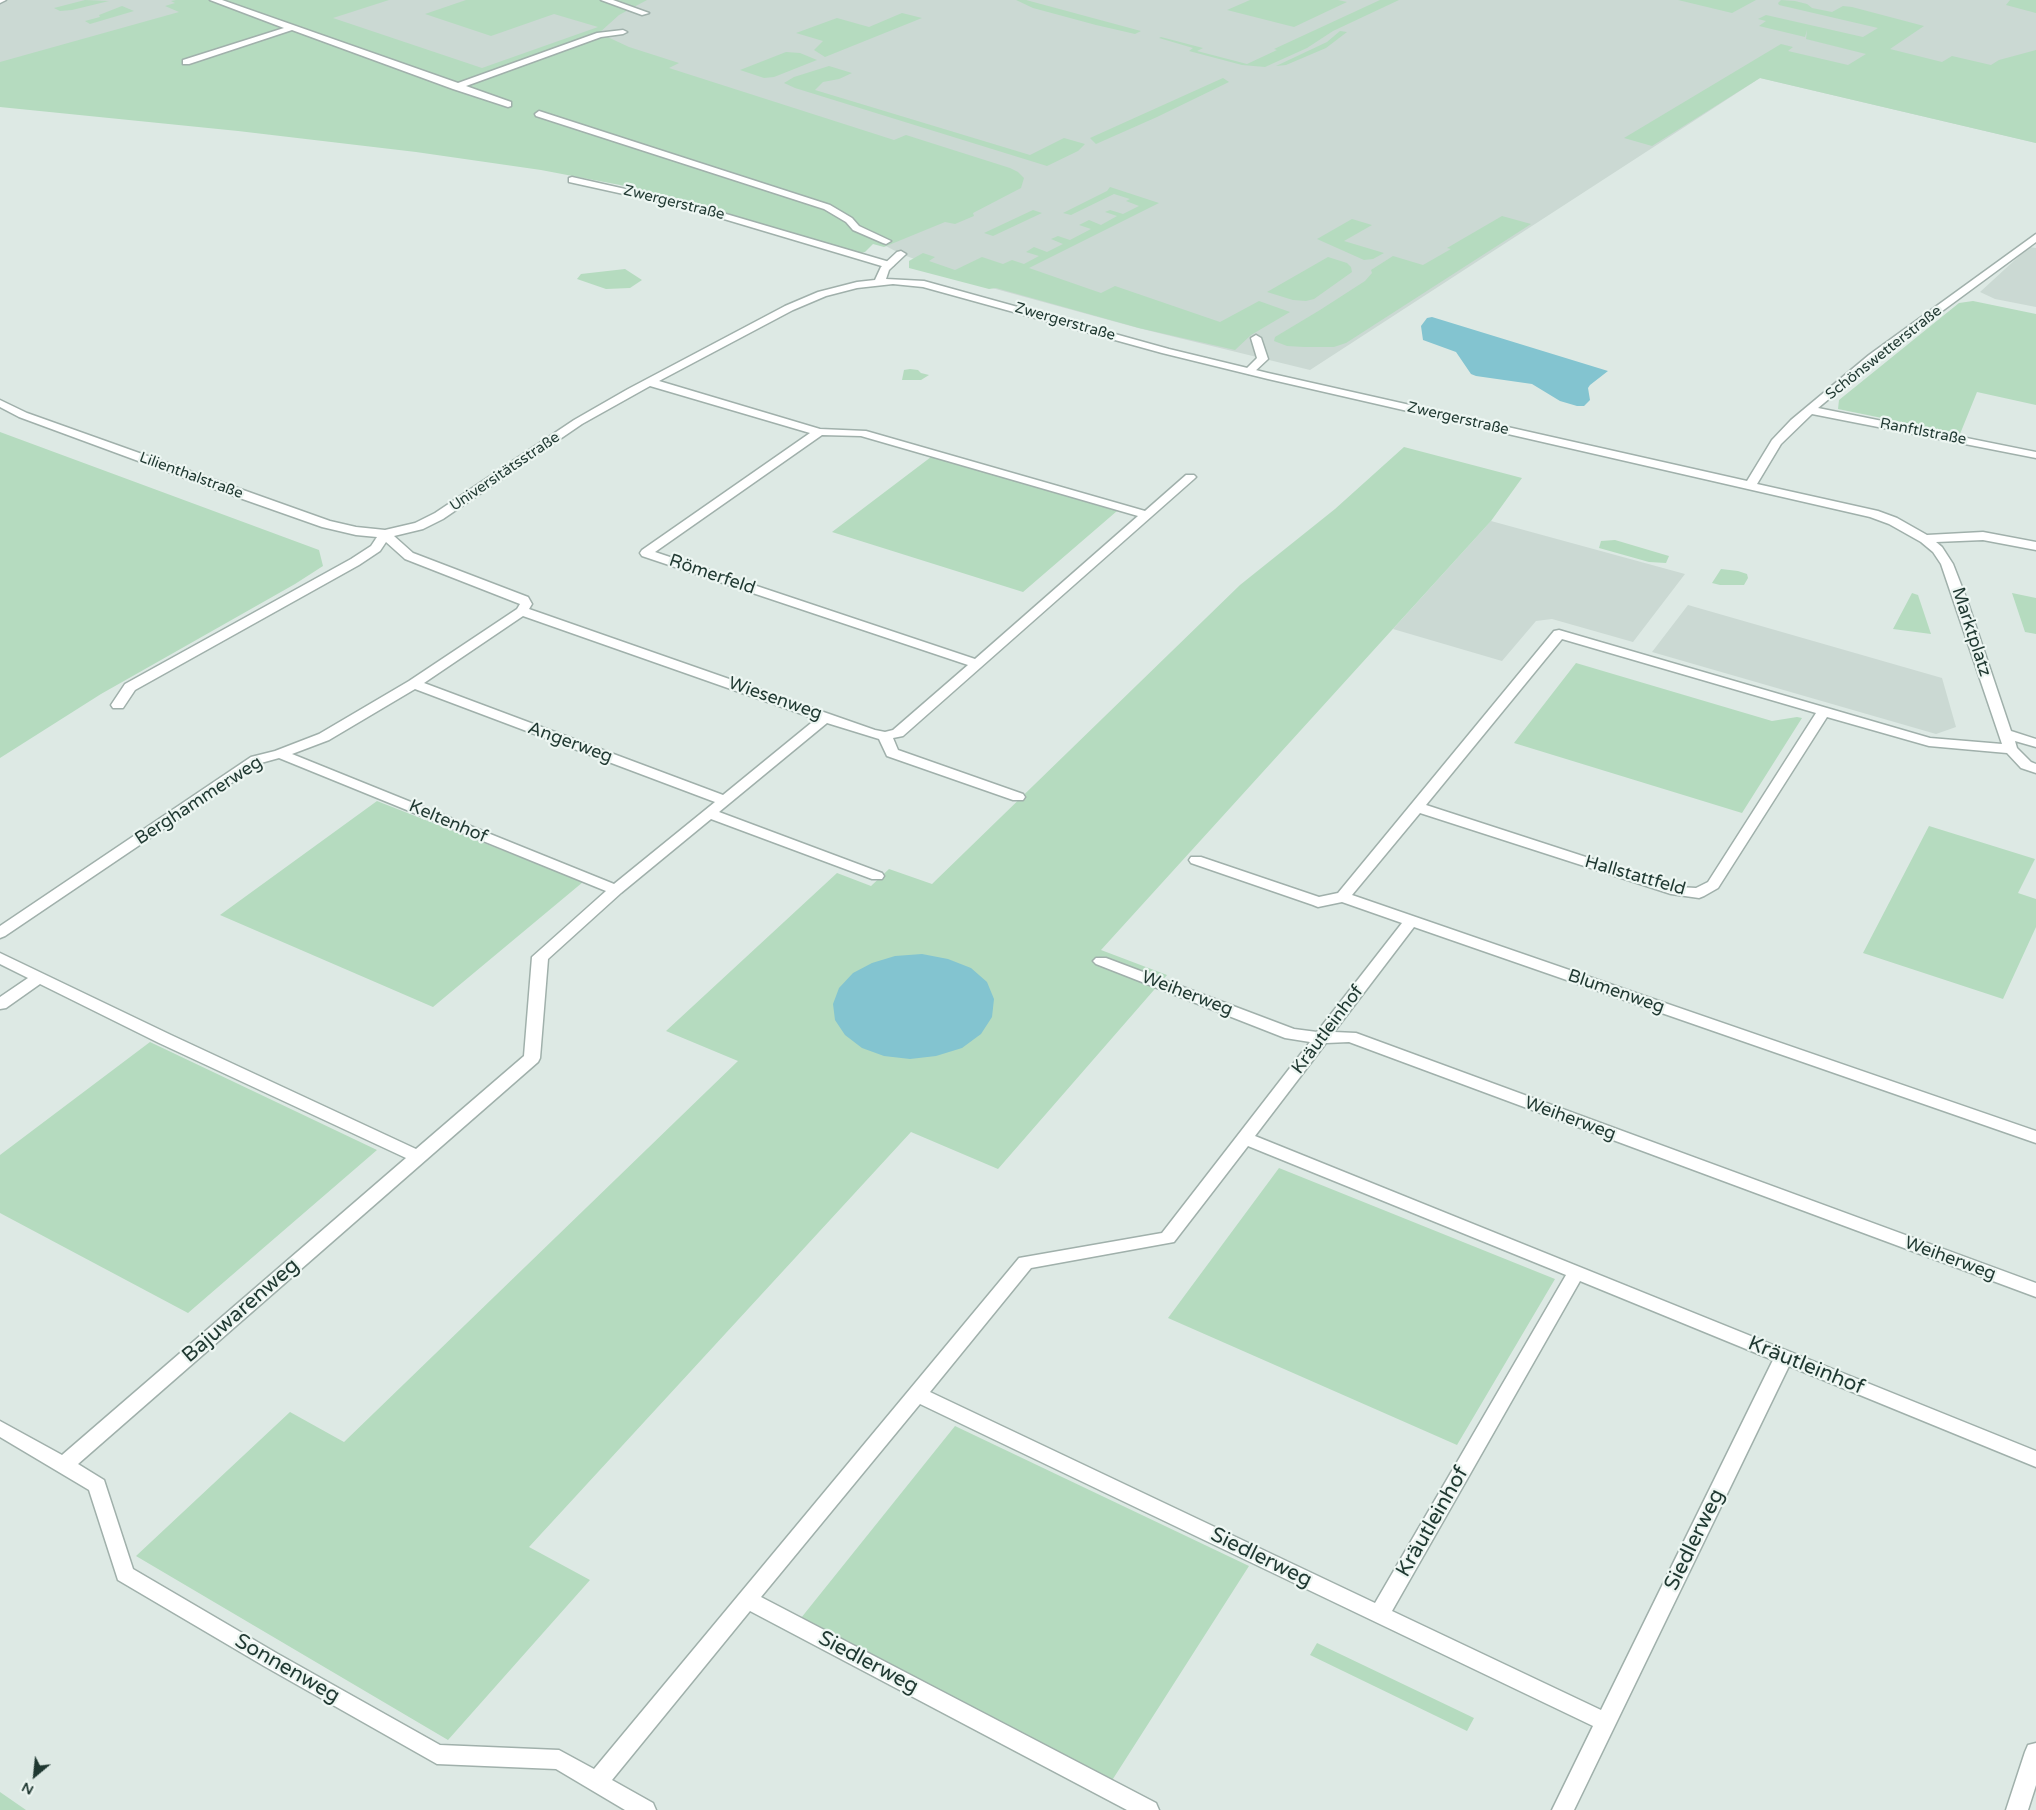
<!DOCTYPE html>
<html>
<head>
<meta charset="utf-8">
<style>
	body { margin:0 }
	#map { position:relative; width:2036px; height:1810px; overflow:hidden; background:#dde9e4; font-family:"Varela Round",sans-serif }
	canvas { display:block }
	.north { position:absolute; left:10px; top:1750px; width:50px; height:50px; -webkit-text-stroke:4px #edf6f2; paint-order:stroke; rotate:208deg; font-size:14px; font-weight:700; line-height:20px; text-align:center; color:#1f3831 }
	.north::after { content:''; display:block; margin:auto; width:18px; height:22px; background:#1f3831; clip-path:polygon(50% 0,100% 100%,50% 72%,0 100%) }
</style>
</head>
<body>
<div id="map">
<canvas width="2036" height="1810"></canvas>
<div class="north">N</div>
</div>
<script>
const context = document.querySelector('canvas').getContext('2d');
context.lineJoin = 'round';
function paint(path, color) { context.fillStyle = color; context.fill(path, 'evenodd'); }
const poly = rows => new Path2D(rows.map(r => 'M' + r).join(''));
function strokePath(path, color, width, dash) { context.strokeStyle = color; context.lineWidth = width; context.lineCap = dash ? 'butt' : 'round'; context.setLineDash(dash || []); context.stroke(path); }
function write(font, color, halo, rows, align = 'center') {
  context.font = font + ' "Varela Round",sans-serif'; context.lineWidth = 4.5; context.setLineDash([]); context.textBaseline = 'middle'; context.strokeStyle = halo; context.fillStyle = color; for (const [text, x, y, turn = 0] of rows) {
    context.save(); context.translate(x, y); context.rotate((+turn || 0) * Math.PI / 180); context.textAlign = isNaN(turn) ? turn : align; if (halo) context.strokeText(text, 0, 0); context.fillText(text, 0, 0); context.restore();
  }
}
paint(poly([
	[0,0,2036,0,2036,143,1760,78,1310,370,1138,328,992,288,901,254,884,245,604,169,0,97],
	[2029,247,2036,248,2036,307,1995,299,1980,292],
	[1491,521,1685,574,1633,642,1552,619,1536,621,1502,661,1393,629],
	[1688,605,1942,678,1956,727,1936,734,1652,652]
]), '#cbd9d3');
paint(poly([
	[85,0,109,1,72,10,60,11,54,8],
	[176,0,389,0,333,18,482,68,598,27,554,14,491,36,425,14,466,0,647,0,619,15,599,33,629,47,679,63,669,68,894,140,906,135,1010,168,1018,172,1024,178,1021,188,973,213,974,216,955,224,945,222,884,247,873,244,865,252,860,253,675,198,620,185,541,170,416,152,238,131,0,107,0,62,179,12,165,6,175,3,171,1],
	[1016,0,1026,0,1141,31,1135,34,1096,25,1033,8],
	[1250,0,1338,0,1347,2,1294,27,1227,10],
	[1380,0,1399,0,1333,31,1307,48,1265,67,1242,65,1189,51,1193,48,1159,38,1161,37,1203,48,1197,51,1247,64,1277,50,1274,49],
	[1678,0,1756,0,1732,13],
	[1781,0,1795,1,1807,4,1812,8,1832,12,1843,6,1852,7,1924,26,1890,49,1942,62,1952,56,1991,65,1999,60,2036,50,2036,143,1760,78,1652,146,1624,138,1781,44,1793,47,1788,51,1848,65,1866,54,1806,39,1807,30,1805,37,1759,26,1766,21,1758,19,1766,15,1863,37,1878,28,1779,5,1778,3],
	[2010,0,2036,0,2036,13,2006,5],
	[122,6,134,11,90,24,85,21,100,17,99,15],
	[902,13,922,18,825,57,814,50,823,41,796,33,837,18,869,27],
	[1340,31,1347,32,1326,48,1286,65,1276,66,1327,42],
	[786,52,800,53,817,60,774,77,764,78,740,70],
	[829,66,852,73,839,79,823,82,815,90,1030,155,1064,138,1085,144,1078,151,1047,166,795,88,784,83,794,77],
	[1223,78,1229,82,1157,117,1096,144,1090,138],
	[1110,187,1159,203,1029,268,1101,293,1115,286,1220,322,1259,301,1290,312,1251,335,1235,350,1139,328,996,288,989,289,909,268,909,261,923,253,935,257,929,261,955,270,982,257,1003,264,1012,260,1024,264,1039,256,1026,252,1034,247,1047,252,1063,244,1051,239,1058,236,1070,240,1091,229,1079,225,1089,220,1101,225,1117,216,1105,212,1110,210,1123,214,1139,206,1126,201,1130,199,1114,194,1071,215,1063,213,1107,191],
	[1033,210,1042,213,993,236,984,233],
	[1502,216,1531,224,1346,343,1334,347,1304,347,1287,346,1274,341,1275,337,1320,310,1365,281,1372,273,1371,270,1393,256,1423,265,1451,249,1447,248],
	[1352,219,1372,225,1344,241,1384,253,1373,259,1364,260,1317,239],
	[1328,257,1347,263,1351,267,1352,272,1314,299,1306,301,1293,300,1267,292],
	[625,269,642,280,630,288,606,289,577,279,581,274],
	[1973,301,2036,314,2036,405,1977,392,1960,434,1838,409,1839,400,1959,303],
	[910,369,918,370,921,373,929,375,921,380,902,380,904,370],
	[0,432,319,550,323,566,295,584,101,694,0,758],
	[1404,447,1522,478,1491,521,1101,950,1167,975,998,1169,911,1132,529,1547,590,1580,448,1740,136,1556,290,1412,344,1442,738,1061,666,1031,837,873,871,886,889,869,932,884,1240,585,1335,509],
	[931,457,1117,511,1023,592,832,532],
	[1615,540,1669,556,1666,563,1649,562,1599,548,1601,541],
	[1721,569,1738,571,1747,574,1748,578,1744,585,1720,585,1712,583],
	[1912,593,1918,595,1931,634,1893,629],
	[2012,593,2036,598,2036,634,2025,632],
	[1576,663,1772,721,1797,717,1802,718,1742,813,1514,743],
	[377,801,583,882,433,1007,220,915],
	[1929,826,2035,859,2018,893,2036,899,2036,927,2003,999,1863,953],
	[150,1042,377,1150,188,1313,0,1213,0,1155],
	[1279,1168,1555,1279,1457,1445,1168,1318],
	[955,1426,1249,1566,1111,1782,801,1618],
	[1317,1643,1474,1718,1467,1731,1310,1655],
	[0,1792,26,1810,0,1810]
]), '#b5dbbf');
paint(poly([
	[1432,317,1608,371,1590,385,1588,388,1590,400,1584,406,1577,406,1560,401,1532,384,1476,376,1471,374,1456,352,1423,340,1421,326,1427,318],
	[922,954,948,959,971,968,987,982,994,999,992,1017,981,1034,962,1048,936,1056,910,1059,884,1056,862,1048,845,1035,835,1020,833,1004,839,988,853,973,872,963,895,956]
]), '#83c4d0');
const lane = poly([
	[572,177,692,204,893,263,894,265,889,268,885,267,687,208,569,182,569,178,572,177],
	[1256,335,1261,338,1268,359,1253,373,1249,374,1244,371,1257,358,1251,338,1256,335]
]);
const street = poly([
	[0,0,6,0,0,3,0,0],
	[210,0,222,0,458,83,597,33,623,30,627,32,623,34,601,37,466,86,511,102,511,106,508,107,453,89,292,30,189,64,183,64,183,60,284,28,210,0],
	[601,0,613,0,649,13,642,15,601,0],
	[539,111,830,205,852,218,859,226,891,241,886,244,883,243,853,230,846,222,824,209,536,116,535,114,539,111],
	[2036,234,2036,242,1877,359,1818,408,2036,452,2036,458,1812,414,1781,444,1757,484,1878,511,1897,518,1927,535,1983,532,2036,542,2036,550,1983,540,1936,542,1942,547,1953,564,1967,600,2011,731,2036,739,2036,747,2015,741,2017,748,2031,762,2036,764,2036,773,2021,768,2007,753,1929,746,1827,717,1718,888,1704,896,1699,898,1671,894,1420,813,1352,895,2036,1131,2036,1143,1414,927,1334,1032,1356,1033,2036,1283,2036,1297,1349,1042,1326,1043,1255,1136,2036,1451,2036,1467,1789,1366,1574,1810,1552,1810,1593,1726,920,1404,761,1597,1156,1803,1159,1810,1127,1810,750,1611,612,1780,653,1803,656,1810,625,1810,556,1769,437,1764,264,1666,118,1580,89,1490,0,1437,0,1421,62,1455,406,1158,159,1043,40,984,6,1008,0,1009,0,997,28,978,0,964,0,953,171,1035,416,1149,524,1056,532,957,606,891,279,758,261,763,5,936,0,938,0,926,251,757,275,751,319,734,409,681,517,609,520,604,405,559,386,542,380,551,359,565,135,690,123,708,113,708,111,705,125,684,351,559,371,546,377,537,356,535,322,527,217,490,19,417,0,407,0,400,27,413,330,521,356,527,385,530,415,523,435,513,574,420,628,389,785,306,818,292,857,282,875,280,881,267,897,252,901,251,906,254,889,270,886,279,924,281,1169,349,1268,373,1747,481,1772,440,1791,420,1869,355,2036,234],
	[893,284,923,287,1162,353,1268,379,1870,517,1889,524,1921,542,1933,552,1941,564,2002,744,1930,738,1559,630,1554,631,1338,893,1319,897,1201,857,1191,857,1189,860,1191,863,1313,905,1318,907,1342,902,1402,923,1317,1032,1294,1029,1106,958,1096,958,1093,961,1096,964,1285,1038,1310,1042,1162,1233,1019,1258,594,1769,559,1750,440,1745,278,1654,133,1569,104,1480,78,1464,538,1062,540,1058,548,959,621,893,711,819,872,879,882,879,884,876,882,873,719,812,827,723,879,739,887,756,1013,800,1023,800,1025,797,1023,794,898,750,893,738,903,736,1194,479,1196,477,1194,475,1186,475,1145,511,866,431,820,429,659,381,793,310,826,296,857,288,893,284],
	[650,386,810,433,642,550,640,553,642,556,968,665,893,730,885,732,875,730,529,609,532,604,528,597,413,553,394,536,423,529,443,519,582,424,650,386],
	[822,435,861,436,1138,516,975,659,655,552,822,435],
	[523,616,816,719,723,795,424,683,523,616],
	[1562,639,1816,713,1708,882,1696,888,1678,887,1426,805,1562,639],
	[415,689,715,802,614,884,292,754,329,740,415,689],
	[1248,1146,1566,1275,1375,1603,930,1392,1031,1268,1174,1242,1248,1146],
	[1580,1281,1773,1360,1601,1710,1392,1611,1580,1281],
	[2036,1743,2036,1785,2028,1810,2006,1810,2025,1752,2028,1745,2036,1743]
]);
strokePath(lane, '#a0b0ab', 3);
strokePath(street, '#a0b0ab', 3);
paint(lane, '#fff');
paint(street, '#fff');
write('15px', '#1f3831', '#edf6f2', [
	["Zwergerstraße",674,203,14],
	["Zwergerstraße",1065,322,16],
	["Schönswetterstraße",1884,353,-38],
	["Zwergerstraße",1458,419,13],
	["Ranftlstraße",1923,432,11],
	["Universitätsstraße",505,472,-34],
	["Lilienthalstraße",191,476,20]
]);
write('18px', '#1f3831', '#edf6f2', [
	["Römerfeld",712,575,19],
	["Marktplatz",1971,632,72],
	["Wiesenweg",775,699,19],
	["Angerweg",570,743,20],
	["Berghammerweg",199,801,-33],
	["Keltenhof",448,822,23],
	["Hallstattfeld",1635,876,16],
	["Blumenweg",1616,992,19],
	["Weiherweg",1187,994,21],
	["Kräutleinhof",1328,1030,-53],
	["Weiherweg",1570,1119,20],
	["Weiherweg",1950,1259,20]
]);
write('21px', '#1f3831', '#edf6f2', [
	["Bajuwarenweg",241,1311,-41],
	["Kräutleinhof",1806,1366,22],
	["Kräutleinhof",1433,1522,-60],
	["Siedlerweg",1695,1540,-64],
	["Siedlerweg",1261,1558,26],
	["Siedlerweg",868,1663,28],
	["Sonnenweg",287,1669,30]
]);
</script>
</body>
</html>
